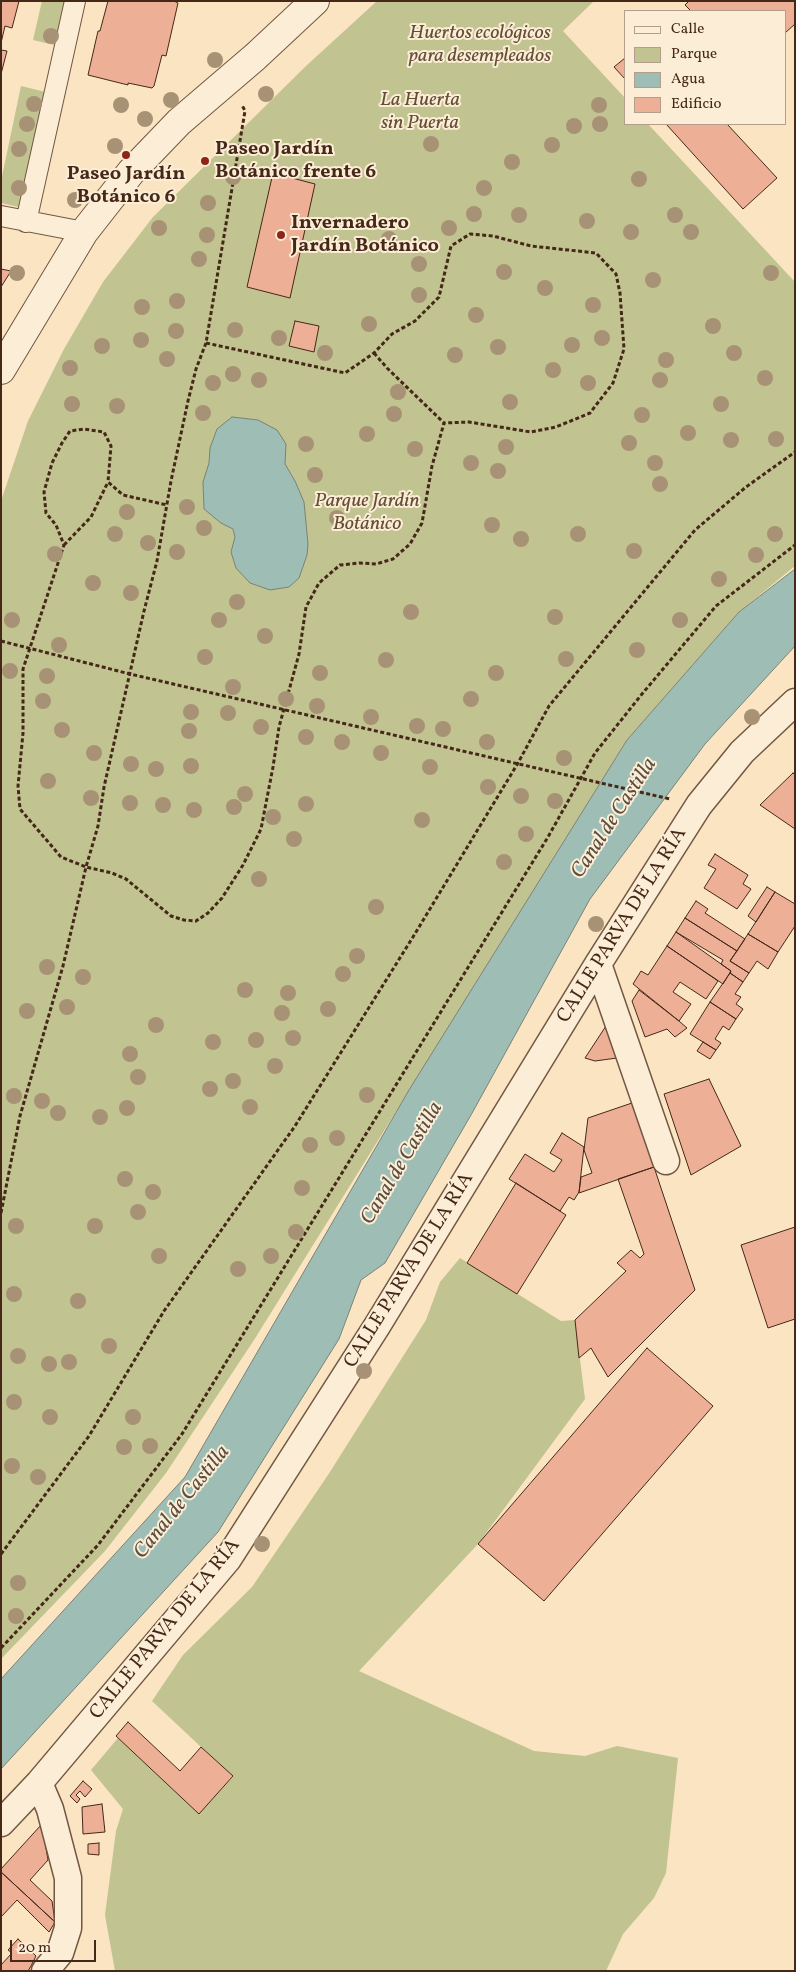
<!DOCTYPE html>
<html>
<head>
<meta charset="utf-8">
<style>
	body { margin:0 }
	#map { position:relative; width:796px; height:1972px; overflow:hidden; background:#fae4c2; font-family:Vollkorn,serif }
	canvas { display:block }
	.frame { position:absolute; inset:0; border:2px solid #452818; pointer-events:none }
	.legend { position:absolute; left:624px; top:10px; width:162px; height:115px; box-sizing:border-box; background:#fcedd7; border:1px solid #b39e8b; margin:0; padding:6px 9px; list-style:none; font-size:15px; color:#452818 }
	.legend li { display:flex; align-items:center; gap:10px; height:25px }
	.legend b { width:25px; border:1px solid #b39e8b }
	.scale { position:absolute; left:10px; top:1940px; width:86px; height:22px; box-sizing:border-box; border:2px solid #452818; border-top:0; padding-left:6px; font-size:15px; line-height:18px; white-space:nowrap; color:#452818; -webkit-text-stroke:4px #fcedd7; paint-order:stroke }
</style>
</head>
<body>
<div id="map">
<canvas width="796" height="1972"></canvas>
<div class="frame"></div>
<ul class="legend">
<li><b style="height:6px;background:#fcedd7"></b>Calle</li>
<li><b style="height:14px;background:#c1c391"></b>Parque</li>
<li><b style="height:14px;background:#9ebeb5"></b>Agua</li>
<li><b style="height:14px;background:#edb097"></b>Edificio</li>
</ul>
<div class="scale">20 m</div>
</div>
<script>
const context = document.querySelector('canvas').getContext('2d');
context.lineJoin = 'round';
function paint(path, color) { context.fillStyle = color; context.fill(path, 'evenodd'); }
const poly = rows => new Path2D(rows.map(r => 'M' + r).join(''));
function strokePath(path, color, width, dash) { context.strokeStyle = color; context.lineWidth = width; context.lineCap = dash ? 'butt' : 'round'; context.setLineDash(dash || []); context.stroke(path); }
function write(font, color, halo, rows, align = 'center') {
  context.font = font + ' Vollkorn,serif'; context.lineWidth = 4; context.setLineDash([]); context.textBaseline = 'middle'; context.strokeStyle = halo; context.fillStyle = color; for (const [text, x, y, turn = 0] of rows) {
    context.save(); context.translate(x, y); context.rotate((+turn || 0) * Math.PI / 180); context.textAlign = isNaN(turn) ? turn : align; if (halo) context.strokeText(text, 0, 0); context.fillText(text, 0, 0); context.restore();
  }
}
paint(poly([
	[42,1,82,1,71,49,33,40],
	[377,1,594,1,563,31,625,98,625,124,648,124,795,282,795,566,739,612,627,740,254,1340,166,1473,105,1551,1,1659,1,501,28,421,64,349,103,282,153,217,306,66],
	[21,86,58,95,32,210,1,203,1,181],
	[460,1258,561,1321,575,1320,585,1399,478,1544,359,1671,534,1751,585,1756,617,1746,678,1758,666,1873,654,1898,623,1934,606,1971,115,1971,105,1915,116,1831,123,1809,91,1770,118,1738,199,1813,233,1777,152,1701,183,1655,252,1587,328,1475,426,1320,440,1282]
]), '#c1c391');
const water = poly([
	[232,417,258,420,277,430,286,444,285,464,295,481,304,502,308,544,307,555,299,578,289,587,270,590,250,583,236,568,231,552,235,537,233,529,221,523,204,509,203,482,209,463,210,448,217,429,232,417],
	[795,569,795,646,705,744,590,899,471,1115,385,1263,361,1280,339,1339,218,1532,1,1769,1,1679,185,1477,409,1090,627,740,739,612,795,569]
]);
paint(water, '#9ebeb5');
strokePath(water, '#7a8276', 1);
const building = poly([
	[1,1,19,1,12,28,5,26,1,43,1,1],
	[108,1,174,1,178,3,166,56,162,55,154,86,152,88,128,83,128,85,88,75,98,31,100,31,108,1],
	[689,1,795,1,795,24,785,33,785,11,691,11,685,5,689,1],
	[1,50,7,51,1,74,1,50],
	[625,58,625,79,614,67,625,58],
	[666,124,727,124,777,178,743,209,666,124],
	[273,173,315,184,290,298,247,287,273,173],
	[1,269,11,271,1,287,1,269],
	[295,321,319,326,314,352,289,346,295,321],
	[793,773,795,775,795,829,760,805,793,773],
	[715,854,748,875,743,884,751,889,737,909,704,888,716,869,708,865,715,854],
	[767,887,775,892,756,922,748,916,767,887],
	[775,892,795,904,795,926,778,952,748,934,775,892],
	[696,901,708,909,705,913,745,939,737,951,685,918,696,901],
	[685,918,737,951,730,961,749,973,743,982,730,973,731,971,721,964,723,960,676,932,685,918],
	[676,932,731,971,723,984,667,946,676,932],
	[748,934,778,952,768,969,757,961,749,973,730,961,748,934],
	[667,946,718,981,706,999,680,982,673,992,691,1004,679,1021,633,984,641,971,648,975,667,946],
	[730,973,743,982,735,994,741,997,736,1004,743,1009,736,1019,710,1002,730,973],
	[639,990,679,1021,687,1028,675,1037,667,1029,645,1037,632,1001,639,990],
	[710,1002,736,1019,729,1030,723,1026,715,1039,721,1043,716,1050,690,1034,710,1002],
	[606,1026,617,1058,595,1061,585,1058,606,1026],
	[703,1042,716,1050,710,1059,697,1051,703,1042],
	[709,1079,741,1146,691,1175,664,1094,709,1079],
	[632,1103,654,1167,579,1193,581,1177,592,1173,584,1150,588,1118,632,1103],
	[562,1133,584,1147,579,1192,574,1200,569,1197,560,1211,509,1179,525,1154,554,1172,562,1160,550,1153,562,1133],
	[654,1167,695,1290,608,1377,591,1348,579,1358,575,1320,626,1271,617,1263,631,1250,640,1258,644,1254,618,1179,654,1167],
	[516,1183,566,1215,517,1294,467,1263,516,1183],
	[795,1227,795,1319,768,1328,741,1245,795,1227],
	[647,1348,713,1406,544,1601,478,1544,647,1348],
	[128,1722,180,1771,201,1747,233,1776,199,1814,116,1736,128,1722],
	[83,1781,92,1789,85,1797,80,1791,76,1795,80,1799,77,1803,70,1796,83,1781],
	[102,1804,105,1832,83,1834,82,1807,102,1804],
	[42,1824,48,1860,30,1880,52,1901,55,1922,1,1872,1,1869,42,1824],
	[99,1843,99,1855,88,1854,88,1844,99,1843],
	[1,1872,55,1922,49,1932,17,1900,1,1917,1,1872],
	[18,1939,36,1956,31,1966,28,1971,1,1971,1,1965,12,1953,8,1950,18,1939]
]);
paint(building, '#edb097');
strokePath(building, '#452818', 1);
const pedestrian = poly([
	[1,216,84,232],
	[26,222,75,1]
]);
const minor = poly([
	[598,964,666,1161],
	[39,1783,50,1809,68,1878,68,1928,60,1953,45,1971],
	[1,1823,39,1783,228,1559,377,1326,598,964,699,805,742,752,795,702]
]);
const tertiary = poly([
	[1,370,84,232,131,172,179,122,255,57,315,1]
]);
strokePath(pedestrian, '#725742', 22);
strokePath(minor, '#725742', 29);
strokePath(tertiary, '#725742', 30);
strokePath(poly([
	[206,343,196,369,188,401,171,481,157,561,144,611,104,787,98,826,86,867,112,873,126,879,171,916,184,920,196,921,208,913,222,898,243,865,261,829,273,767,279,727,299,654,306,607,319,583,340,565,360,563,376,564,393,559,410,544,422,523,432,466,444,423,469,422,531,432,556,427,590,413,613,383,624,349,620,293,616,274,596,253,531,246,493,236,470,234,451,246,439,297,415,321,392,334,374,353,345,373,206,343,245,111,242,105],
	[374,353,387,368,444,423],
	[64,545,91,517,108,482],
	[1,641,130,674,670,799],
	[1,1213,20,1116,63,966,86,867,61,857,20,809,18,786,23,733,23,669,64,545,56,525,46,513,44,492,52,463,62,443,70,431,84,429,104,432,111,446,108,482,123,495,167,505],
	[1,1554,89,1436,164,1311,295,1126,413,937,518,763,549,706,695,530,746,487,795,452],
	[1,1648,98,1545,182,1434,548,837,595,753,642,694,716,606,795,545]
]), '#452818', 3, [4, 2.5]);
strokePath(pedestrian, '#fcedd7', 20);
strokePath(minor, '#fcedd7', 26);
strokePath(tertiary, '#fcedd7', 28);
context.fillStyle = '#a89275';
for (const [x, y] of [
	[51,36],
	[215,60],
	[266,94],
	[171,100],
	[34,104],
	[121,105],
	[599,105],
	[145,119],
	[27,124],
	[600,124],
	[574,126],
	[431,144],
	[552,145],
	[115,146],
	[19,149],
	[512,162],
	[233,177],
	[639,179],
	[19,188],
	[484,188],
	[75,200],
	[208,203],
	[474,214],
	[519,215],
	[675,215],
	[587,221],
	[159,228],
	[449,228],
	[631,232],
	[691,232],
	[207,235],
	[389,239],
	[199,259],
	[419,264],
	[504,272],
	[17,273],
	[771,273],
	[653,280],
	[545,288],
	[419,295],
	[177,301],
	[593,305],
	[142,307],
	[476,315],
	[369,324],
	[713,326],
	[235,330],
	[176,331],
	[279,338],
	[602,338],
	[141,340],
	[572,345],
	[102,346],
	[498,347],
	[325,353],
	[734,353],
	[455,355],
	[167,359],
	[666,360],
	[70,368],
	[553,370],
	[233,374],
	[765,378],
	[259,380],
	[660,380],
	[213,383],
	[588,383],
	[398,392],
	[510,402],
	[72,404],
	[721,404],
	[117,406],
	[203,413],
	[394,414],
	[642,415],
	[688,433],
	[367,434],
	[776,439],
	[731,440],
	[629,443],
	[306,444],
	[506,447],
	[415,449],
	[471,463],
	[655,463],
	[498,471],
	[315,475],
	[660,484],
	[187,507],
	[127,512],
	[337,518],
	[492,525],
	[204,528],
	[115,534],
	[578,534],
	[775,534],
	[521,539],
	[148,543],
	[634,551],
	[177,552],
	[55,554],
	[756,555],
	[719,579],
	[93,583],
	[131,593],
	[237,602],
	[411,612],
	[555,617],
	[12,620],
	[219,620],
	[680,620],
	[265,636],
	[59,645],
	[637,650],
	[205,657],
	[566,659],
	[386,660],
	[10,671],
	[320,673],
	[496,673],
	[47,676],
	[233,687],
	[286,699],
	[471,699],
	[43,701],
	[317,706],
	[191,712],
	[228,713],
	[371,717],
	[752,717],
	[417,726],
	[261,727],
	[443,729],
	[62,730],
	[189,731],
	[306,737],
	[342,742],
	[487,742],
	[94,753],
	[381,753],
	[564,758],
	[131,764],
	[191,766],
	[430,767],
	[156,769],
	[48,781],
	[488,787],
	[245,794],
	[521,796],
	[91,798],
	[555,801],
	[130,803],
	[306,804],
	[163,805],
	[234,807],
	[194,810],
	[273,817],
	[422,820],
	[526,834],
	[294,839],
	[504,862],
	[259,879],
	[376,907],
	[596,924],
	[357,956],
	[47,967],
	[343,974],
	[83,977],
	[245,990],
	[288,993],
	[67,1007],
	[328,1009],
	[27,1011],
	[282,1013],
	[156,1025],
	[293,1038],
	[256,1040],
	[213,1042],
	[130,1054],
	[275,1066],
	[138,1077],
	[233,1081],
	[210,1089],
	[367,1095],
	[14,1096],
	[42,1101],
	[250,1107],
	[127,1108],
	[58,1113],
	[100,1117],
	[337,1138],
	[310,1145],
	[125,1179],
	[302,1188],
	[153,1192],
	[138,1212],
	[16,1226],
	[95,1226],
	[296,1232],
	[159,1256],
	[271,1256],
	[238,1269],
	[14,1294],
	[78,1301],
	[109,1346],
	[18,1356],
	[69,1362],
	[49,1364],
	[364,1371],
	[14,1402],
	[50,1417],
	[133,1417],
	[150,1446],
	[124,1447],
	[12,1466],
	[38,1477],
	[262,1544],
	[18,1583],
	[16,1616]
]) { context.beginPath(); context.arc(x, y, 8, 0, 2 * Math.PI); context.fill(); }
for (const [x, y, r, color] of [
	[126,155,5,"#8f2418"],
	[205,161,5,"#8f2418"],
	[281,235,5,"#8f2418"]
]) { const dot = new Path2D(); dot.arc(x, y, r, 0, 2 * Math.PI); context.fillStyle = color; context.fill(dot); strokePath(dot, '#fcedd7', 2); }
write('italic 20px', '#644f36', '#fcedd7', [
	["Huertos ecológicos",480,34],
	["para desempleados",480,57],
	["La Huerta",420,101],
	["sin Puerta",420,124],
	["Parque Jardín",367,502],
	["Botánico",367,525]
]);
write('bold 20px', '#452818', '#fcedd7', [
	["Paseo Jardín",215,150],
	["Botánico frente 6",215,173],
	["Paseo Jardín",126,175,"center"],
	["Botánico 6",126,198,"center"],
	["Invernadero",291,224],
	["Jardín Botánico",291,247]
], 'left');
write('20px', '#452818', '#fcedd7', [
	["CALLE PARVA DE LA RÍA",623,926,-58],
	["CALLE PARVA DE LA RÍA",410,1271,-58],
	["CALLE PARVA DE LA RÍA",166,1630,-51]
]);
write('italic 21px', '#5b4e3f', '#fcedd7', [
	["Canal de Castilla",615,819,-57],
	["Canal de Castilla",403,1164,-59],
	["Canal de Castilla",183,1503,-51]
]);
</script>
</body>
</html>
